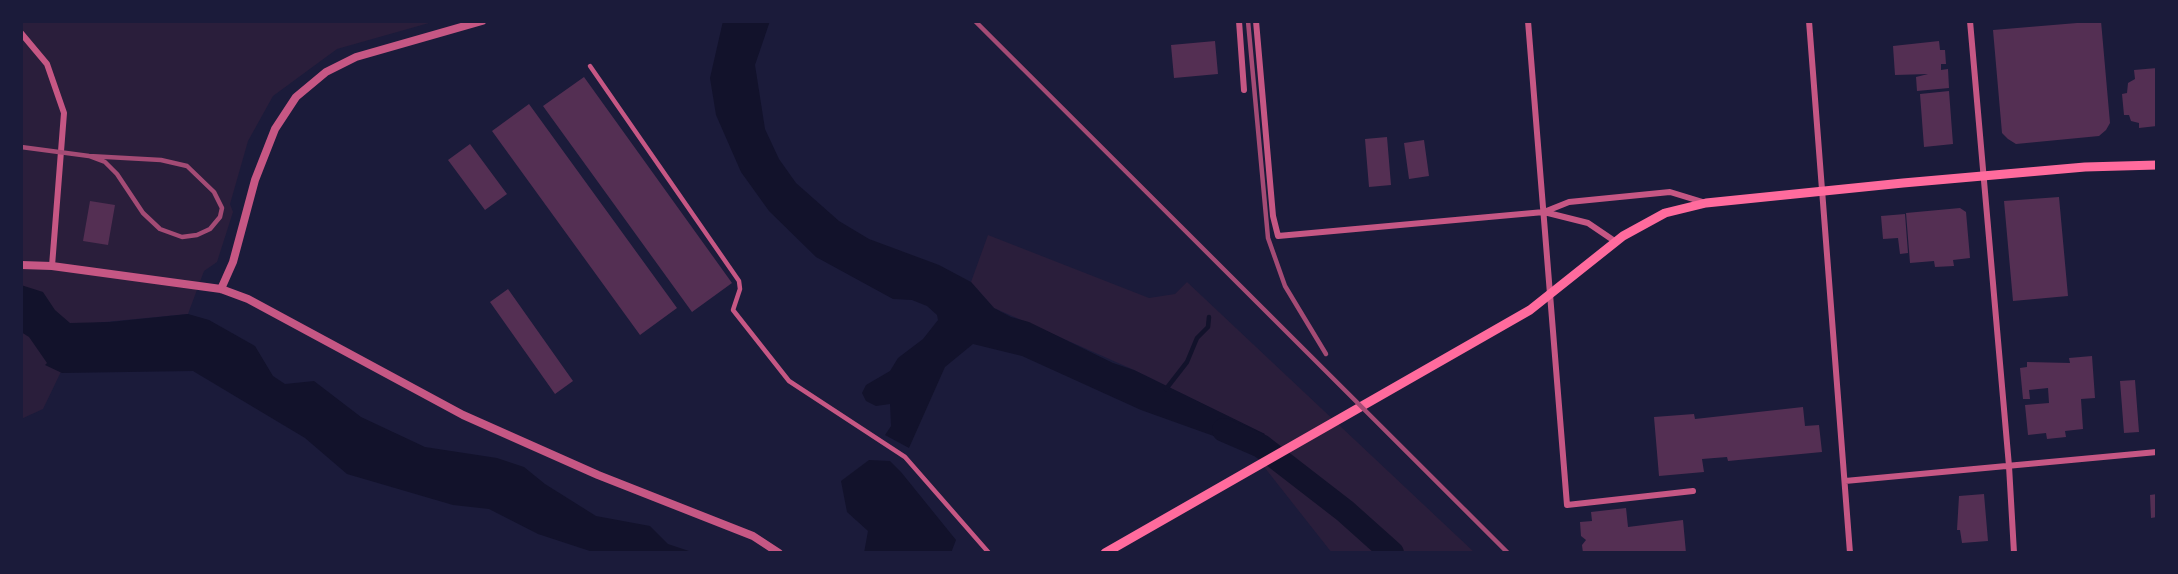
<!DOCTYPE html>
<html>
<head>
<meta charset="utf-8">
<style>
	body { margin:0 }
	#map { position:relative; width:2178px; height:574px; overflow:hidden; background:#1b1b3a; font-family:"Exo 2",sans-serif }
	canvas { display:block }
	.frame { position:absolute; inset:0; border:23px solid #1b1b3a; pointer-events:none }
</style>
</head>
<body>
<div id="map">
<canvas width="2178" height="574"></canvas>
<div class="frame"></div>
</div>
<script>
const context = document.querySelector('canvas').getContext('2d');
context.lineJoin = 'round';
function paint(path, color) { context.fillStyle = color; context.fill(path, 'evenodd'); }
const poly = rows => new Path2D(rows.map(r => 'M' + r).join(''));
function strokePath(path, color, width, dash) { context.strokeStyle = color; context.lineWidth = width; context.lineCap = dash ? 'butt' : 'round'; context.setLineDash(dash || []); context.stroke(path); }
paint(poly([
	[21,21,436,21,337,49,273,96,248,141,230,204,233,212,217,262,204,271,188,314,84,324,43,409,21,419],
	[988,235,1149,298,1175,294,1187,282,1475,553,1332,553,1250,449,1264,434,1134,370,994,308,971,282]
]), '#2a1e3b');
paint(poly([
	[723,21,770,21,755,65,765,129,779,159,796,183,839,221,869,239,939,265,971,282,994,308,1011,317,1029,322,1113,363,1134,370,1265,434,1250,449,1141,410,1022,356,973,344,945,367,909,448,885,435,891,426,890,404,876,406,866,401,862,393,866,385,890,371,898,358,923,339,938,320,937,315,927,306,912,300,893,299,816,257,769,211,741,172,716,115,710,78],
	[21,285,43,292,55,310,70,323,110,322,188,314,209,320,255,346,273,376,285,384,314,381,361,417,425,447,497,458,524,467,545,484,596,516,650,526,668,544,695,553,596,553,538,534,489,509,453,505,347,474,305,438,193,371,62,373,45,365,47,363,29,337,21,332],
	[869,460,890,461,901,472,956,540,951,553,864,553,868,531,847,512,841,481]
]), '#12122b');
strokePath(poly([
	[1166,389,1187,362,1197,338,1208,327,1209,317]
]), '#12122b', 4.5);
strokePath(poly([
	[1224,430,1261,446,1345,511,1392,553]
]), '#12122b', 24);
paint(poly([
	[2101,21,2110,123,2106,130,2099,136,2016,144,2008,139,2002,133,1993,30],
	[1215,41,1218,74,1174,78,1171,45],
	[1939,41,1940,50,1945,50,1946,64,1941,64,1941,70,1948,69,1949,88,1917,91,1916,77,1928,74,1895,75,1893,46],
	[2157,68,2157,126,2139,128,2139,123,2131,121,2129,115,2124,115,2122,94,2127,93,2128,83,2135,79,2134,70],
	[584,77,732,283,692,312,543,106],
	[1949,91,1953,144,1924,147,1920,94],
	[529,104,677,308,640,335,492,131],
	[1387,137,1391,185,1369,187,1365,139],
	[1424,140,1429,176,1409,179,1404,143],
	[470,144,507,194,485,210,448,160],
	[2059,197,2068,296,2013,301,2004,201],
	[90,201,115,205,108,245,83,241],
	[1960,208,1966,212,1970,258,1953,260,1954,266,1935,267,1934,261,1910,263,1906,213],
	[1905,214,1908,253,1900,254,1898,238,1883,239,1881,216],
	[508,289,573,381,555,394,490,302],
	[2092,356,2095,398,2081,399,2083,429,2065,431,2066,437,2047,439,2046,433,2028,435,2025,405,2049,403,2048,388,2029,390,2030,399,2023,399,2020,368,2027,367,2027,362,2070,363,2069,358],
	[2135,380,2139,432,2124,433,2120,381],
	[1803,407,1805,426,1819,425,1822,452,1728,461,1727,457,1702,459,1704,472,1659,476,1654,417,1694,414,1695,419],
	[1984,494,1988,541,1962,543,1960,530,1957,530,1959,496],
	[2157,494,2157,517,2151,518,2150,495],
	[1626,508,1628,527,1683,520,1686,553,1583,553,1582,545,1586,540,1581,536,1580,522,1592,521,1591,512]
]), '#542f53');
strokePath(poly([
	[590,66,739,281,740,289,733,310,789,381,905,457,989,553]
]), '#c65784', 4.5);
strokePath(poly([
	[1239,21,1244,90],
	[1256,21,1273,216,1278,236,1544,212,1569,202,1670,192,1706,203],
	[1528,21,1567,505,1693,491],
	[1809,21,1850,553],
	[1970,21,2009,466,2014,553],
	[21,33,47,64,64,113,52,266],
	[1544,212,1588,223,1616,242],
	[1845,481,2157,452]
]), '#c65784', 6);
strokePath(poly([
	[21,265,52,266,221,289,248,299,463,415,598,475,753,536,779,553],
	[221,289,233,262,255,180,275,129,296,97,326,72,356,57,482,21]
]), '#c65784', 8);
strokePath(poly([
	[1105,553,1530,310,1623,236,1665,213,1706,203,1903,183,2085,167,2157,165]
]), '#ff6b9d', 9);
strokePath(poly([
	[975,21,1508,553],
	[1248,21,1268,238,1285,286,1326,354],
	[21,147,89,156,161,160,187,166,214,192,222,208,220,217,210,229,197,235,182,237,160,229,143,213,117,174,105,162,89,156]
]), '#a44b75', 4.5);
</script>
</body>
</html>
